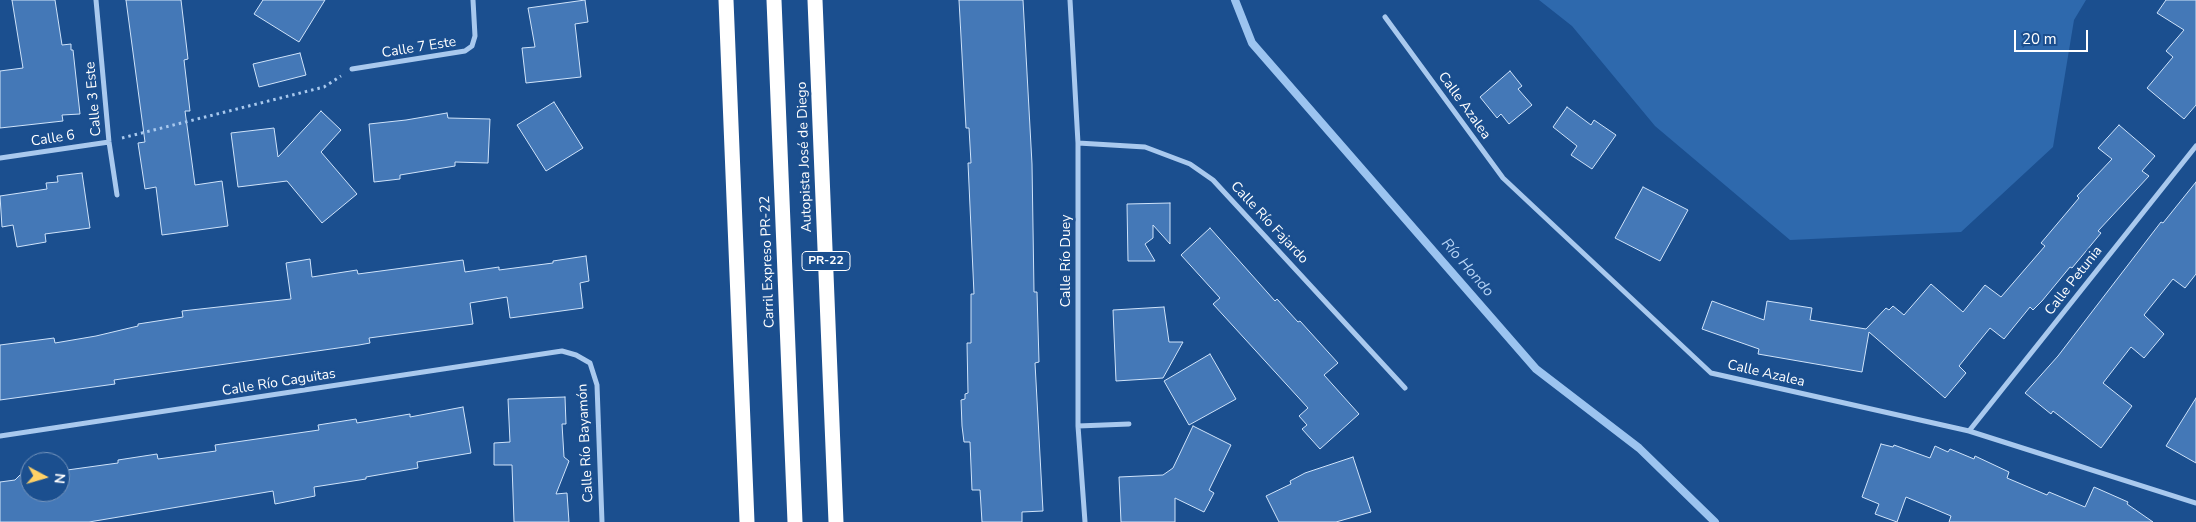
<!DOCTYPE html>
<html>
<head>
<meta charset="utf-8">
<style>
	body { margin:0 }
	#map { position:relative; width:2196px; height:522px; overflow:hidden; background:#1b4f8f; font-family:"Nunito Sans",sans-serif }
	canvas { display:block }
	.north { position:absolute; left:20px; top:452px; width:50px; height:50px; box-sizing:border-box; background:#1b4f8f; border:1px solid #7695bc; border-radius:50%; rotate:96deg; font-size:14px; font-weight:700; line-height:20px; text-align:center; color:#fff }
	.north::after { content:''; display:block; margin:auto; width:18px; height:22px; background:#ffd166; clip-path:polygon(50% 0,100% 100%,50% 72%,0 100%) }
	.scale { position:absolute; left:2014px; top:30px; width:74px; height:22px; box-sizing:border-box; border:2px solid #fff; border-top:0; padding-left:6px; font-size:15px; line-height:18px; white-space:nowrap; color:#fff; -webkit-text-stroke:4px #1b4f8f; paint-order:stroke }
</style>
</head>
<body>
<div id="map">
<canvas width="2196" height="522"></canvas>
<div class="north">N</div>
<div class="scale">20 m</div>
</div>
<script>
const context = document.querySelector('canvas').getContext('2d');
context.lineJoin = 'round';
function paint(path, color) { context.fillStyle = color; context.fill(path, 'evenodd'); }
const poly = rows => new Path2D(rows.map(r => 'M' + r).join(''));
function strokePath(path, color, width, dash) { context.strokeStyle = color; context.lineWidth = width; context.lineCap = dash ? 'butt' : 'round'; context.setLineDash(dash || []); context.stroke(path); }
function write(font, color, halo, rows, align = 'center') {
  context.font = font + ' "Nunito Sans",sans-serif'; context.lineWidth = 5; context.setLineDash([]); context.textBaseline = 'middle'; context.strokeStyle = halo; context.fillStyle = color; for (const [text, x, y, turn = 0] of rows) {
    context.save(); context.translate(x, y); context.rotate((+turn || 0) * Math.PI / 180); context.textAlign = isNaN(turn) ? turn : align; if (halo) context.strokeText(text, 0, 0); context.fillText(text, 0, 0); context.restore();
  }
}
paint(poly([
	[1539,0,2086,0,2074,20,2053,147,1961,232,1790,240,1655,126,1572,26]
]), '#2e69ad');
strokePath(poly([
	[1235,0,1252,43,1536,369,1639,448,1715,522]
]), '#9cc4f0', 8);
const building = poly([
	[12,0,55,0,62,45,71,44,71,50,73,50,80,114,62,115,63,121,0,128,0,71,23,68,12,0],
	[126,0,181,0,188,59,184,60,190,111,185,111,195,185,222,181,228,226,162,235,156,187,145,189,138,143,145,142,126,0],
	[263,0,325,0,299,42,254,14,263,0],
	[585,0,588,22,575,24,581,77,526,83,522,48,535,47,528,8,585,0],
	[959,0,1023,0,1032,164,1034,292,1037,292,1039,362,1035,363,1043,511,1022,512,1022,522,982,522,980,490,972,490,970,442,964,442,962,426,961,400,965,399,965,394,968,393,967,343,971,343,971,294,974,294,968,163,971,163,969,128,966,128,959,0],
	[2166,0,2196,0,2196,105,2184,119,2147,88,2173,57,2166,51,2184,30,2157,13,2166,0],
	[300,53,306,75,259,87,253,64,300,53],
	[1510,71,1522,86,1518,89,1532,105,1509,124,1501,114,1497,118,1480,97,1510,71],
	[554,102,583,148,546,171,517,125,554,102],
	[1567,107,1591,125,1594,120,1616,135,1592,169,1571,155,1577,146,1553,127,1567,107],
	[321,111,341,130,321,152,357,194,322,223,287,181,238,187,231,133,274,128,278,157,321,111],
	[447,113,448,118,490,119,488,163,455,162,455,166,400,175,400,179,374,182,369,124,406,120,447,113],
	[2119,125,2155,156,2142,171,2149,176,2098,231,2101,233,2072,268,2070,267,2042,301,2033,310,2030,307,2004,339,1990,328,1959,366,1966,373,1945,398,1869,332,1862,372,1758,354,1759,349,1702,329,1712,301,1764,320,1767,301,1812,308,1810,320,1866,329,1886,308,1889,310,1893,306,1904,315,1931,284,1963,312,1985,285,2001,297,2045,246,2041,243,2079,198,2077,196,2112,159,2098,148,2119,125],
	[82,173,90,228,45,234,46,242,17,247,13,225,2,227,0,196,47,189,46,183,58,182,57,176,82,173],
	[2196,182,2196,274,2185,288,2173,279,2144,315,2164,334,2144,358,2131,347,2103,383,2132,406,2101,448,2053,411,2051,414,2025,393,2058,356,2161,222,2163,223,2196,182],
	[1643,187,1688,210,1660,261,1615,238,1643,187],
	[1170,203,1170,244,1153,225,1153,238,1145,244,1155,261,1128,261,1127,204,1170,203],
	[1210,228,1275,301,1277,299,1298,322,1300,321,1338,363,1324,375,1359,414,1320,449,1302,429,1307,425,1299,416,1308,408,1213,304,1220,298,1181,255,1210,228],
	[586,256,589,281,580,283,583,308,510,318,507,297,470,303,473,324,369,338,370,343,359,345,114,380,115,384,0,400,0,345,54,338,55,343,96,336,138,326,138,324,183,317,182,311,291,299,286,263,310,259,312,277,357,270,358,274,463,260,465,272,499,267,499,270,553,263,553,261,586,256],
	[1164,307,1169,342,1183,342,1163,378,1116,381,1113,310,1164,307],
	[1210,354,1236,399,1189,425,1164,381,1210,354],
	[565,397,566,424,562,424,564,457,569,461,556,494,567,493,569,522,514,522,512,465,494,465,494,443,510,442,508,399,565,397],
	[2196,398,2196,463,2166,446,2196,398],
	[463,407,471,453,417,462,418,468,366,477,366,479,314,487,315,496,275,504,273,491,89,522,0,522,0,482,15,480,20,475,30,474,30,492,60,492,60,471,118,463,118,460,157,454,158,459,216,451,215,445,319,430,318,425,356,419,357,423,410,414,410,417,463,407],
	[1193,426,1231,445,1209,490,1214,493,1204,512,1175,498,1175,522,1121,522,1119,477,1163,475,1173,468,1193,426],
	[1881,444,1893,447,1894,445,1930,458,1935,446,1948,452,1950,449,1974,459,1975,456,2009,472,2007,478,2047,495,2049,492,2085,507,2094,487,2128,502,2127,504,2153,522,1949,522,1951,516,1906,497,1897,522,1875,514,1879,504,1862,497,1881,444],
	[1353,457,1371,512,1336,522,1279,522,1266,496,1291,484,1290,481,1305,473,1353,457]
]);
paint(building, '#4478b7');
strokePath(building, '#cfe3fa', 1);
strokePath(poly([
	[122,138,324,87,341,76]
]), '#a9c9ee', 3, [2.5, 4]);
strokePath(poly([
	[96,0,109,142,117,195],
	[1070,0,1078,143,1078,426,1085,522],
	[1385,17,1503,178,1711,373,1969,431,2196,503],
	[352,69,465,51,472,46,475,36,473,0],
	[1078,143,1145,147,1190,164,1213,180,1405,388],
	[0,158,109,142],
	[1078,426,1129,424],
	[1969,431,2196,146],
	[0,436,562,351,576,355,590,363,597,385,602,522]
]), '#a9c9ee', 5);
strokePath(poly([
	[726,0,747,522],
	[774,0,795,522],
	[815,0,836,522]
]), '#fff', 15);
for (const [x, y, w] of [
	[826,261,48]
]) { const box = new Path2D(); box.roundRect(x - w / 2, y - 9.5, w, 19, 4); context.fillStyle = '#1b4f8f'; context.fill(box); strokePath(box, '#fff', 1); }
write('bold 12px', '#fff', null, [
	["PR-22",826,261]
]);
write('14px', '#fff', '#1b4f8f', [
	["Calle 7 Este",419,48,-9],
	["Calle 3 Este",94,99,-95],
	["Calle Azalea",1464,106,54],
	["Calle 6",53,139,-9],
	["Autopista José de Diego",805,157,-92],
	["Calle Río Fajardo",1269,223,47],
	["Calle Río Duey",1067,261,-90],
	["Carril Expreso PR-22",768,262,-92],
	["Calle Petunia",2074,281,-52],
	["Calle Azalea",1766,374,13],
	["Calle Río Caguitas",279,383,-9],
	["Calle Río Bayamón",586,443,-93]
]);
write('italic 15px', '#b5d3f5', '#1b4f8f', [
	["Río Hondo",1467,268,49]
]);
</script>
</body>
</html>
